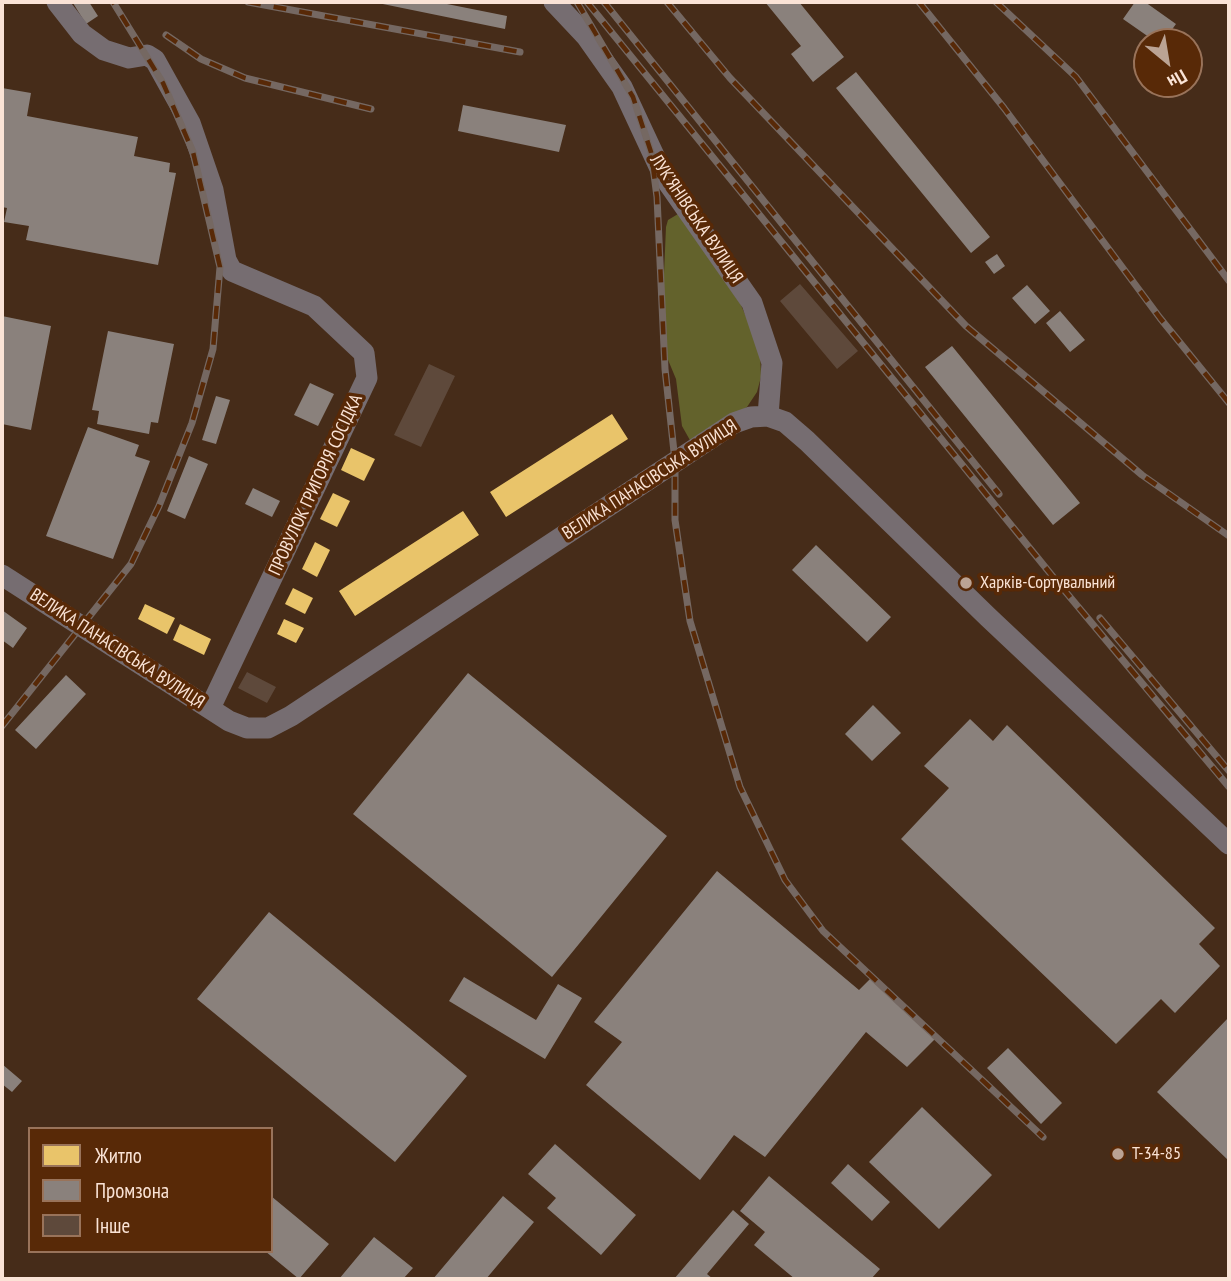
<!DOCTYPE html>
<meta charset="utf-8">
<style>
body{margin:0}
#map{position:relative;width:1231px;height:1281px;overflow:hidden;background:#462c19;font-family:"PT Sans Narrow",sans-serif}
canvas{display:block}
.frame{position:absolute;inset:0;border:4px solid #fae3d6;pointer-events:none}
.legend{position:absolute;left:28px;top:1127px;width:245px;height:126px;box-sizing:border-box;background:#582907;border:2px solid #99735a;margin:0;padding:9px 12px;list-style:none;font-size:21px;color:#fae3d6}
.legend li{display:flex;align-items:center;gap:14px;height:35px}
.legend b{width:35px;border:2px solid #99735a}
.north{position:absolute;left:1133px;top:28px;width:70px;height:70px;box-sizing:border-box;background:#582907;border:2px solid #99735a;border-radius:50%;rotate:150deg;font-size:19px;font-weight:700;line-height:28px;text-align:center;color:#fae3d6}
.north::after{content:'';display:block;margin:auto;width:24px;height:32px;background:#bba394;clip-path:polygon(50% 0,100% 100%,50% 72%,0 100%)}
</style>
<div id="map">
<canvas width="1231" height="1281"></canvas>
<div class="frame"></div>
<ul class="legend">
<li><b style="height:19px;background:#e9c46a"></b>Житло</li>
<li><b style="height:19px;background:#8a817c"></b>Промзона</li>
<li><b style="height:19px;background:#5e493b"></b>Інше</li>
</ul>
<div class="north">Пн</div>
</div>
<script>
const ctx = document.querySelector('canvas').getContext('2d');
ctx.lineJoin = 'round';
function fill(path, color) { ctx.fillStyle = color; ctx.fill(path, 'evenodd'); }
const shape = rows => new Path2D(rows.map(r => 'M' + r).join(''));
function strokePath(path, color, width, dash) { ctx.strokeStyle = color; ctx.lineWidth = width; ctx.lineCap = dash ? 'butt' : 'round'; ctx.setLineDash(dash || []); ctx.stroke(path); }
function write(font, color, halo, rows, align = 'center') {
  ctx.font = font + ' "PT Sans Narrow",sans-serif'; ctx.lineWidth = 7; ctx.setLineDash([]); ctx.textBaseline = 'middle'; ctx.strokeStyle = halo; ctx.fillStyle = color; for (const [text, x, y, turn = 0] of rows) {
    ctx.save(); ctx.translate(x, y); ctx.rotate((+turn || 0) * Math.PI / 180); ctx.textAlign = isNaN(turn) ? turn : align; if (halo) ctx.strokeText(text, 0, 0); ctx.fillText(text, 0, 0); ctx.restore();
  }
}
const forest = shape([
 [678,214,740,303,760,348,761,377,757,392,747,407,691,442,682,426,676,379,666,355,663,297,666,227,668,220]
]);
const homes = shape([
 [612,414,628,439,506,517,490,492],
 [351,448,375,459,364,481,341,470],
 [333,493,350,501,337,527,320,519],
 [463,511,479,535,355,616,339,591],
 [315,542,330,550,317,577,302,569],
 [293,588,313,598,305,614,285,604],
 [145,604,175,618,167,634,138,619],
 [284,619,304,628,296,643,277,634],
 [180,624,211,639,204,655,173,640]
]);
const industry = shape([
 [65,2,89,2,98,16,86,24,73,3,68,6],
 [373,2,437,2,507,16,505,29],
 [765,2,799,2,844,57,813,82,791,54,801,46],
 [1135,2,1145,2,1176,24,1163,42,1156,42,1123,19],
 [856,72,990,237,971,253,836,88],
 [2,88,31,93,27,116,138,137,134,156,170,163,169,172,176,173,158,265,26,240,29,226,4,222,7,208,2,207],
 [463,105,566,125,559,152,458,131],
 [997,254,1005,266,994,274,985,262],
 [1027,285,1050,311,1035,324,1012,298],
 [1060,311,1085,340,1070,352,1046,323],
 [2,316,51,326,31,430,2,424],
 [108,331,174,344,158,423,151,422,149,434,97,424,99,411,92,410],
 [952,346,1080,503,1053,525,925,367],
 [310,383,334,394,318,426,294,415],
 [216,396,230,400,216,444,202,440],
 [88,427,139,445,135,456,150,461,113,559,46,536],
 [189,456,208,464,185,519,167,511],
 [253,488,280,501,272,517,245,504],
 [816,545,891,617,867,642,792,570],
 [2,610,27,628,13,648,2,640],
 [468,673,667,836,552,977,353,814],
 [66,675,86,694,36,749,15,730],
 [873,705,901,733,872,761,845,734],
 [970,719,993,741,1007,725,1215,928,1199,944,1220,966,1175,1013,1161,999,1116,1044,901,839,949,788,924,766],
 [717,871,859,990,871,978,936,1038,907,1067,866,1032,765,1157,734,1135,700,1180,586,1085,622,1042,594,1022],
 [269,912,467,1076,395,1162,197,999],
 [464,977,536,1020,558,984,582,998,545,1059,449,1001],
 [1229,1017,1229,1161,1157,1092],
 [1008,1048,1062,1103,1041,1124,987,1068],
 [2,1064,22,1081,12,1092,2,1084],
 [922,1107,992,1175,939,1229,869,1162],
 [555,1144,636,1215,601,1255,547,1208,556,1198,528,1174],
 [848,1164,890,1202,872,1221,831,1183],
 [769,1176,880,1269,871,1279,795,1279,754,1245,765,1232,740,1211],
 [271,1196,329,1244,299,1279,265,1251,271,1251],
 [503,1196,534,1222,486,1279,433,1279],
 [733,1210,749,1224,707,1274,713,1279,674,1279],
 [374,1237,413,1268,403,1279,339,1279]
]);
const building = shape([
 [800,284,858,351,837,369,780,301],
 [429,364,455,376,421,447,394,435],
 [247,672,276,687,267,703,238,688]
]);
const minor = shape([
 [57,2,82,34,104,50,129,58,147,55,155,60,190,123,213,190,226,260,232,271,314,306,364,353,367,378,210,708],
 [554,2,586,36,622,87,664,177,752,303,772,363,768,416],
 [2,575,229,721,247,728,268,728,291,716,734,423,751,417,768,416,785,422,807,441,988,617,1229,844]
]);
const rail = shape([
 [248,2,520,52],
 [577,2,633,97,651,152,657,197,665,369,675,461,675,520,690,621,740,787,785,880,823,931,1043,1137],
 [587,2,1054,578,1229,787],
 [604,2,999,494],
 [667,2,730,78,966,326,1142,475,1229,536],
 [919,2,1004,108,1160,318,1229,403],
 [996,2,1076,77,1229,281],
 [166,35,201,59,245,78,371,109],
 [1100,618,1229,771],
 [2,726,131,564,159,506,192,423,213,349,220,267,193,152,163,83,113,2]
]);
const markers = [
 [966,583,7,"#bba394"],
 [1118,1154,7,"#bba394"]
];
const streetNames = [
 ["ЛУК’ЯНІВСЬКА ВУЛИЦЯ",696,219,56],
 ["ВЕЛИКА ПАНАСІВСЬКА ВУЛИЦЯ",650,480,-33],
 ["ПРОВУЛОК ГРИГОРІЯ СОСІДКА",316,485,-65],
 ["ВЕЛИКА ПАНАСІВСЬКА ВУЛИЦЯ",117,649,33]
];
const poiNames = [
 ["Харків-Сортувальний",980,583],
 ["Т-34-85",1132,1154]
];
fill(forest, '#63622c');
fill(homes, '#e9c46a');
fill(industry, '#8a817c');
fill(building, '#5e493b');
strokePath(minor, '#766d71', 21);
strokePath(rail, '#756862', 7);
strokePath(rail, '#582907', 4.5, [13]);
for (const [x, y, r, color] of markers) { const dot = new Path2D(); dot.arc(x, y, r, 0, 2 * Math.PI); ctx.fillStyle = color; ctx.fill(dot); strokePath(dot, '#582907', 2.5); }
write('18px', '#fae3d6', '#582907', streetNames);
write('18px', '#fae3d6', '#582907', poiNames, 'left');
</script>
